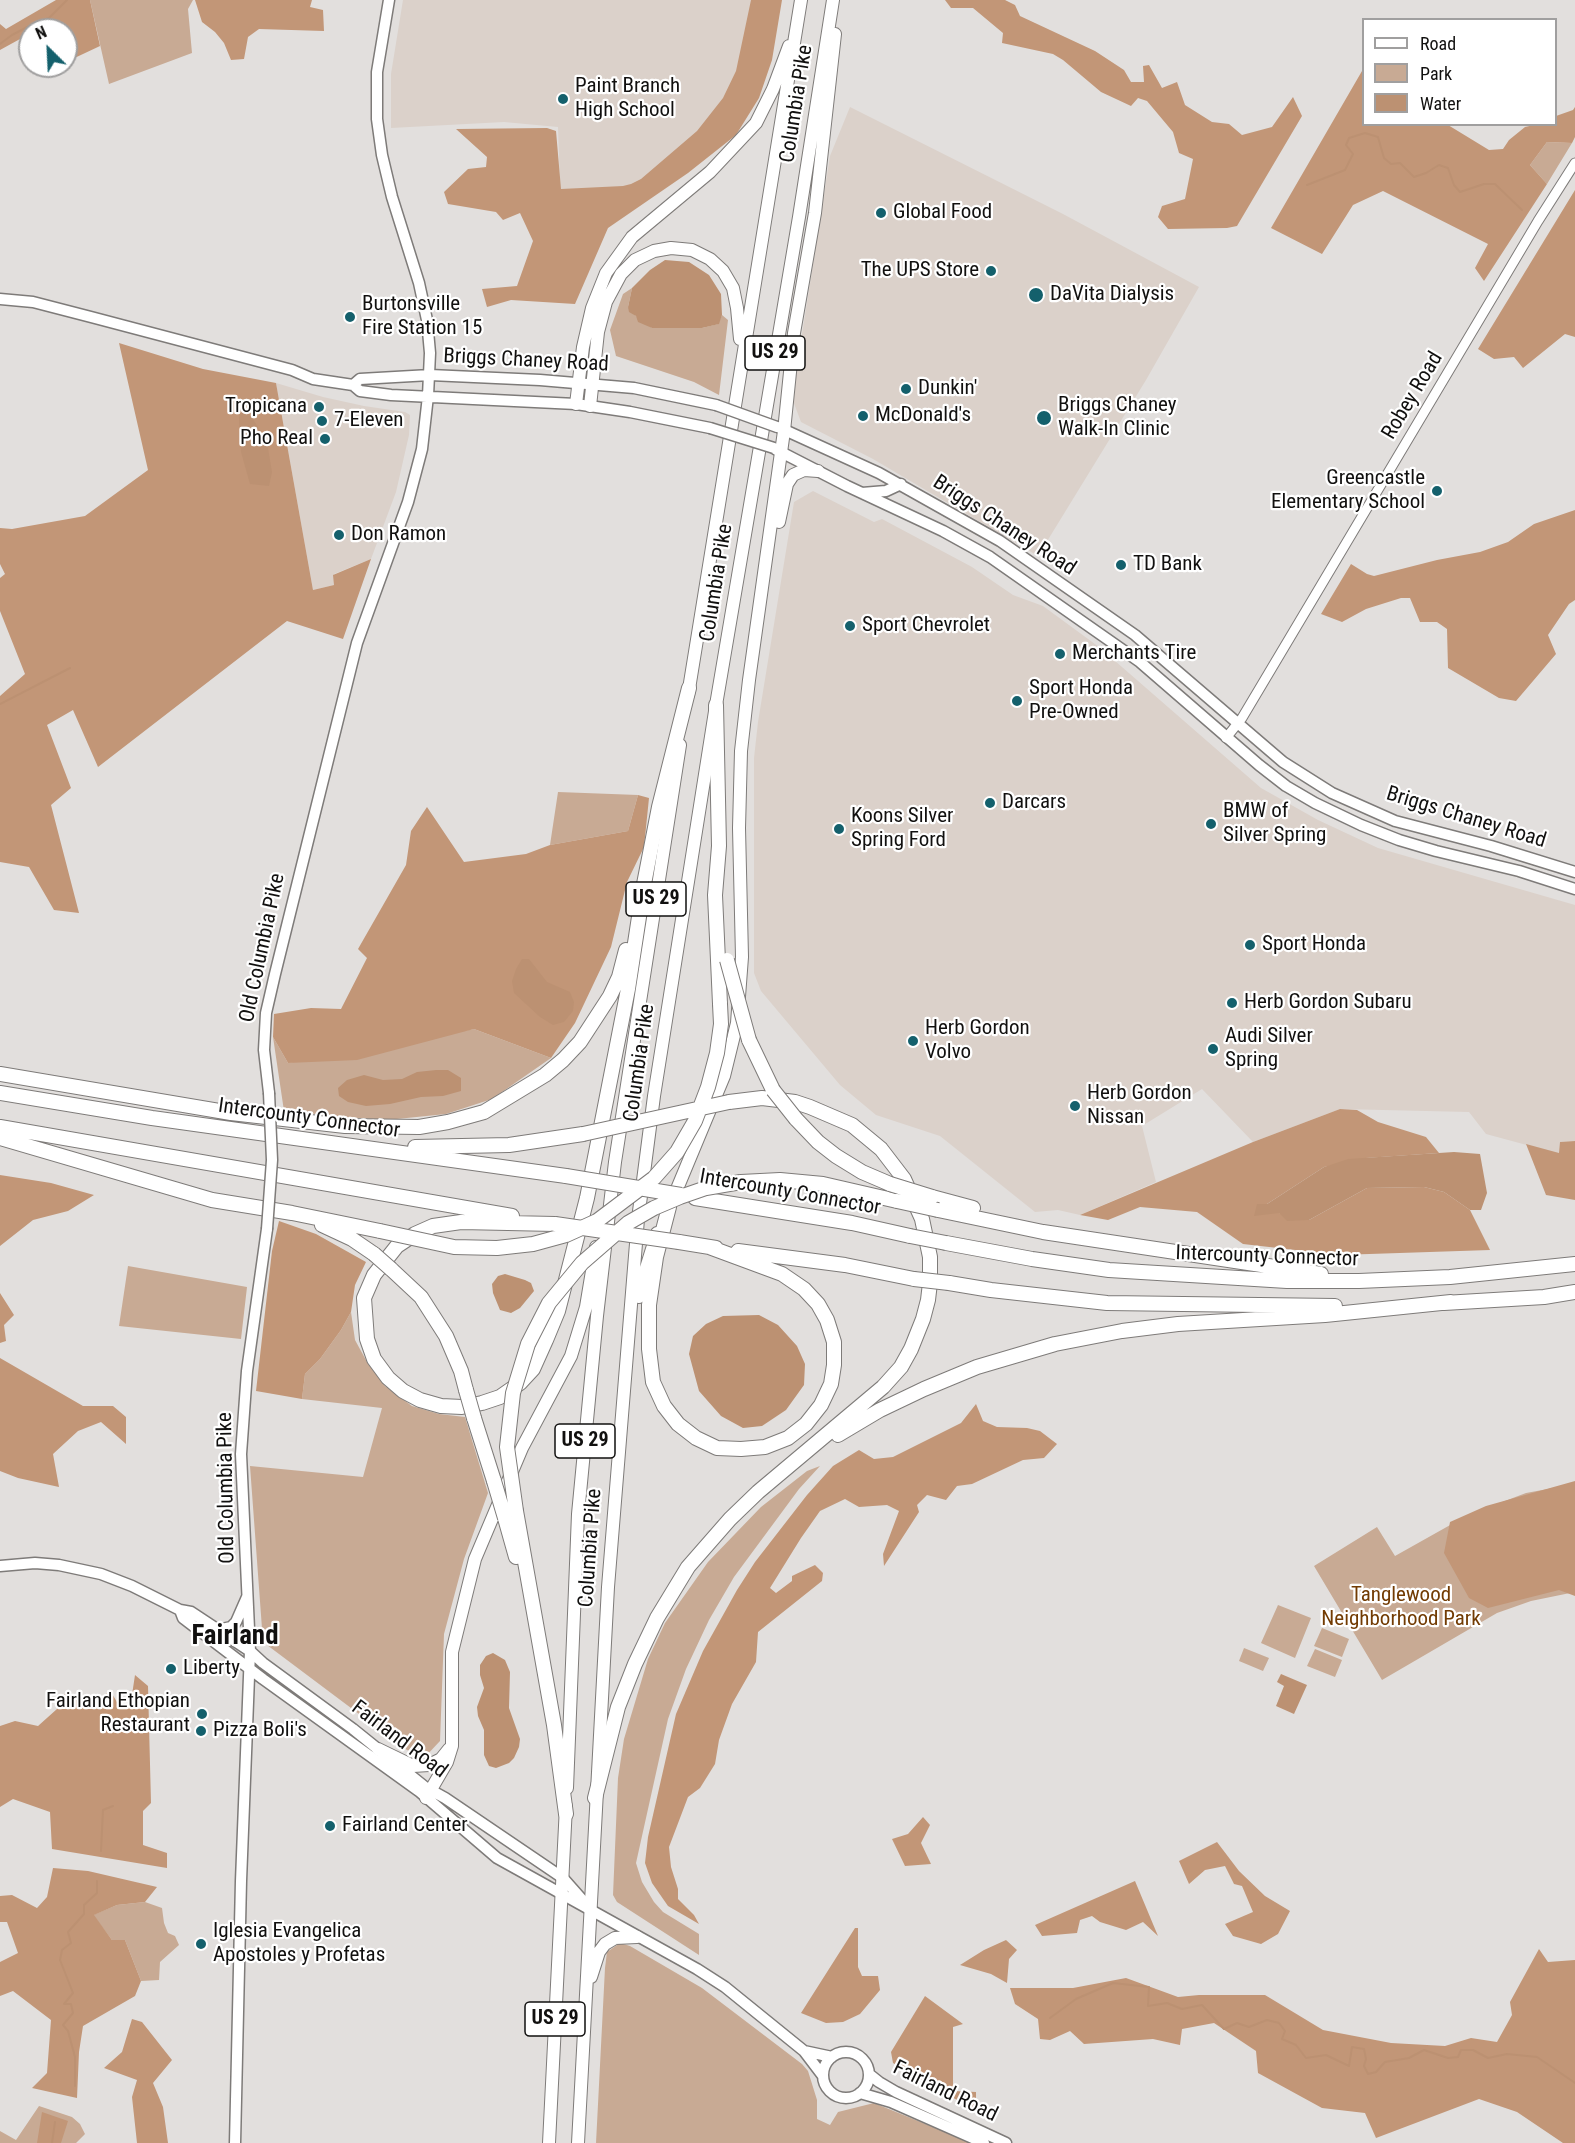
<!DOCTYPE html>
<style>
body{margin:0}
#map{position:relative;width:1575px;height:2143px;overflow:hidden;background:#e2dfdd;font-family:"Roboto Condensed",sans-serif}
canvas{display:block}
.legend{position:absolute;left:1362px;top:18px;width:195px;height:108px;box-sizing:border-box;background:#fff;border:2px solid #a09f9f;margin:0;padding:8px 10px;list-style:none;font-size:18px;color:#11100f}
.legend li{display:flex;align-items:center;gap:12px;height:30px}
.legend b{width:30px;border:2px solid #a09f9f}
.north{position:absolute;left:18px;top:18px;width:60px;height:60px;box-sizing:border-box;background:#fff;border:2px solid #a09f9f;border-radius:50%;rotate:336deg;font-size:16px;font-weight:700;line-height:24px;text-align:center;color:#11100f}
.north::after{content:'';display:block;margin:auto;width:21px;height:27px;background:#14606c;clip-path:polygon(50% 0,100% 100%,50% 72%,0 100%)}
</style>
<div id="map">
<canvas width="1575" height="2143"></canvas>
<ul class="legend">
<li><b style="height:8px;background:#fff"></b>Road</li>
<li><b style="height:16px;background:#c8aa94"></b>Park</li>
<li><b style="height:16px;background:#bc9172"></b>Water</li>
</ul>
<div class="north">N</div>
</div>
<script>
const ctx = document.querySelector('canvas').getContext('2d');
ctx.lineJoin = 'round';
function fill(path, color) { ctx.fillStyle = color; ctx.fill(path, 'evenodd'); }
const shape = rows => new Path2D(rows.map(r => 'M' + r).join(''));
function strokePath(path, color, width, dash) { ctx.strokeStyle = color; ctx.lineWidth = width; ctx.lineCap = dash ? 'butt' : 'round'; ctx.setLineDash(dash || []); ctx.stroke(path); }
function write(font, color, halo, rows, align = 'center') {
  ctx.font = font + ' "Roboto Condensed",sans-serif'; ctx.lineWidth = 4.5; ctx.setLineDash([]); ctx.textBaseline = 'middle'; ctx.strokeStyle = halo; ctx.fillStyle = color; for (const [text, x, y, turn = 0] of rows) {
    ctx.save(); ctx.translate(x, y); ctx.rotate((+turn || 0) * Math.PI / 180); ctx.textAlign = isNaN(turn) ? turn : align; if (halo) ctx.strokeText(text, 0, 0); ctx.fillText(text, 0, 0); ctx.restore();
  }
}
const built = shape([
 [403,0,769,0,754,75,643,189,560,189,558,127,504,122,391,128,391,74],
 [850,107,1063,214,1199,287,1146,380,1038,556,873,459,801,422,792,398,830,156],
 [276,383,323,397,364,406,405,412,410,415,409,435,396,492,371,559,334,574,334,585,313,590],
 [813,491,874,522,882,519,972,567,1013,595,1043,606,1099,647,1261,788,1318,820,1378,848,1575,905,1575,1141,1560,1142,1560,1154,1486,1134,1469,1112,1340,1109,1253,1142,1202,1089,1142,1126,1156,1182,1080,1215,1058,1210,1035,1212,940,1136,876,1115,840,1085,761,991,754,973,754,758,758,722,794,502]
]);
const green = shape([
 [90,0,193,0,188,9,192,53,109,84],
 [1547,142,1572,143,1547,184,1530,165],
 [632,288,628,307,636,316,652,328,702,328,718,324,722,315,728,320,719,395,694,382,616,356,610,330,623,294],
 [558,792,638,795,628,831,550,845],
 [474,1029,551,1058,492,1099,446,1114,387,1120,343,1117,284,1111,273,1037,288,1063],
 [128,1266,247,1287,241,1339,119,1326],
 [351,1312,355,1340,367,1362,385,1386,412,1406,439,1414,465,1417,488,1493,464,1559,444,1634,440,1741,425,1757,407,1750,263,1642,250,1466,363,1477,382,1408,302,1399,305,1374,320,1359,341,1330],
 [820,1466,799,1489,734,1577,709,1620,686,1669,668,1719,636,1863,642,1882,654,1902,663,1912,699,1934,699,1955,617,1902,613,1895,618,1778,624,1739,648,1659,665,1623,708,1562,761,1507,807,1471],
 [1575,1484,1575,1592,1531,1601,1497,1613,1382,1680,1314,1566,1377,1527,1395,1556,1468,1515,1526,1493],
 [1278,1605,1311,1618,1295,1658,1261,1643],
 [1322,1628,1349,1639,1342,1657,1314,1646],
 [1244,1648,1269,1658,1263,1671,1239,1661],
 [1315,1649,1342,1660,1335,1677,1307,1666],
 [145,1902,162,1908,164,1923,168,1933,175,1936,179,1945,160,1962,159,1980,141,1981,125,1940,112,1940,93,1915,117,1905],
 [620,1943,630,1946,702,1988,802,2064,808,2071,817,2100,817,2119,830,2125,838,2112,874,2103,972,2143,596,2143,605,1968,607,1952],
 [39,2106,72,2117,80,2124,85,2134,76,2143,0,2143,0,2131,16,2140]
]);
const forest = shape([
 [56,0,90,0,100,46,66,62,66,30,30,30,30,65,28,66,20,39,0,50,0,24,6,29],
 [195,0,312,0,310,7,323,10,324,31,259,29,248,37,244,59,231,60,224,43,215,32,202,22],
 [751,0,782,0,772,60,759,98,736,135,688,173,608,228,575,304,511,300,487,307,482,289,517,286,533,241,520,213,503,220,496,212,448,204,444,192,468,169,486,167,487,157,456,129,547,128,556,131,561,189,623,186,631,184,641,179,697,131,723,98,736,71],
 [945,0,1005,0,1015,5,1020,16,1095,51,1124,70,1131,82,1144,82,1143,66,1149,65,1162,88,1177,82,1185,105,1212,122,1229,124,1242,135,1272,127,1293,97,1302,116,1237,226,1227,228,1168,229,1158,217,1162,206,1185,199,1193,159,1179,153,1173,132,1147,101,1138,98,1131,106,1101,92,1063,60,1053,54,1002,43,1003,33,973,8,951,8],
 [1362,71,1364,72,1364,124,1448,125,1489,150,1503,149,1509,140,1525,127,1534,125,1556,124,1556,116,1573,110,1575,107,1575,137,1572,143,1547,142,1530,165,1547,184,1484,281,1475,268,1488,244,1383,191,1353,205,1322,254,1271,228],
 [1575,190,1575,337,1565,334,1523,368,1514,357,1494,359,1478,349],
 [119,343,203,369,276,383,313,590,334,585,333,575,371,559,343,639,287,621,98,767,73,710,47,725,71,788,51,805,79,913,54,910,29,867,0,862,0,696,25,674,0,611,0,578,5,574,0,564,0,528,12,529,85,516,148,470],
 [1575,510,1575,600,1569,604,1548,635,1556,654,1516,701,1499,698,1448,668,1447,629,1437,622,1420,622,1410,598,1401,598,1366,609,1342,622,1321,614,1351,564,1367,574,1374,576,1437,560,1480,552,1508,542,1534,524],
 [638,795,649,798,644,847,627,882,611,947,575,1023,551,1058,474,1029,357,1060,288,1063,273,1037,274,1014,311,1008,341,1009,367,958,358,949,406,865,411,831,427,807,464,862,526,854,550,845,628,831],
 [1340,1109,1357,1110,1378,1122,1426,1137,1439,1153,1366,1158,1324,1167,1267,1204,1279,1213,1309,1220,1367,1188,1424,1187,1444,1192,1470,1210,1490,1250,1339,1255,1243,1244,1197,1212,1140,1207,1108,1220,1080,1215,1253,1142],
 [1575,1141,1575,1200,1546,1195,1526,1144,1559,1153,1560,1142],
 [0,1175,51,1183,94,1195,68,1211,33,1220,0,1246],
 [279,1221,316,1234,366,1262,355,1285,351,1312,341,1330,320,1359,305,1374,302,1399,256,1391,272,1251],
 [0,1293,14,1315,4,1325,6,1341,0,1343],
 [0,1358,83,1406,113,1406,126,1417,126,1444,101,1422,78,1431,53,1454,59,1487,18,1478,0,1471],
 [976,1404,983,1421,997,1427,1027,1428,1040,1431,1057,1444,1044,1458,1023,1460,972,1484,957,1486,946,1500,927,1495,917,1505,919,1512,884,1566,883,1554,899,1511,887,1505,859,1507,845,1499,820,1511,801,1538,770,1588,776,1593,792,1581,792,1576,815,1565,823,1573,822,1581,758,1632,756,1662,732,1704,719,1740,715,1764,700,1788,688,1797,669,1847,671,1867,678,1889,678,1899,694,1915,699,1924,668,1906,652,1883,645,1863,648,1837,676,1714,703,1651,737,1590,755,1562,807,1495,833,1466,859,1450,874,1459,893,1457,961,1423],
 [1575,1481,1575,1596,1559,1590,1488,1608,1469,1598,1444,1553,1450,1522,1486,1506],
 [135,1675,148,1686,151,1803,143,1811,143,1845,167,1853,167,1868,52,1849,50,1812,13,1799,0,1807,0,1726,15,1721,38,1726,57,1709,66,1692,85,1706,103,1697,110,1690,118,1704,130,1708],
 [923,1817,930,1825,921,1843,931,1864,905,1866,892,1839,908,1834],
 [1217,1842,1239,1871,1265,1896,1290,1911,1278,1934,1261,1944,1233,1936,1225,1924,1253,1912,1242,1886,1234,1884,1225,1866,1205,1870,1189,1884,1179,1861],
 [53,1868,88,1871,157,1887,145,1902,117,1905,94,1915,112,1940,125,1940,141,1981,135,1996,83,2026,79,2052,77,2098,32,2088,47,2073,51,2020,13,1991,0,1996,0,1962,18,1953,7,1922,0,1922,0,1896,12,1895,37,1908,47,1897],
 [1135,1881,1158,1936,1143,1922,1126,1930,1100,1922,1092,1916,1080,1920,1077,1933,1042,1936,1035,1925],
 [855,1928,858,1928,858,1967,862,1976,878,1976,880,1990,860,2014,843,2022,826,2023,801,2013],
 [1006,1940,1017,1950,1009,1959,1007,1983,991,1974,960,1965,984,1950],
 [1539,1949,1548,1962,1575,1960,1575,2143,1563,2143,1517,2112,1479,2099,1376,2138,1365,2113,1322,2108,1258,2073,1256,2051,1214,2023,1182,2029,1180,2045,1153,2039,1084,2044,1070,2031,1050,2040,1040,2039,1038,2019,1015,2004,1010,1988,1073,1988,1126,1978,1178,1997,1199,1995,1265,1995,1323,2030,1391,2043,1445,2046,1471,2038,1497,2042,1512,2015,1510,2002],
 [925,1996,963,2024,953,2027,953,2091,976,2092,976,2111,893,2063,891,2052],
 [132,2019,142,2022,172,2060,153,2083,163,2107,168,2143,137,2143,132,2097,137,2080,104,2068,122,2052],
 [42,2112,68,2121,61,2143,37,2143]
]);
const water = shape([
 [665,260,689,262,709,275,721,294,722,315,719,324,702,328,652,328,638,322,636,316,629,312,628,307,632,288,650,270],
 [240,398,267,442,272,472,269,486,250,484,241,452,239,420],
 [522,959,529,959,547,982,570,992,574,1002,573,1011,564,1022,553,1025,540,1017,514,993,512,981,516,969],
 [436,1070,448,1070,461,1078,461,1091,443,1096,421,1097,390,1104,366,1106,348,1102,339,1096,338,1088,347,1080,364,1075,383,1080,402,1079,417,1072],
 [1454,1152,1480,1154,1487,1193,1481,1210,1470,1210,1444,1192,1424,1187,1367,1188,1309,1220,1287,1221,1279,1213,1254,1216,1257,1204,1267,1204,1324,1167,1348,1159],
 [505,1274,525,1280,531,1283,534,1291,520,1308,511,1313,500,1310,493,1293,492,1284,498,1276],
 [759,1315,778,1325,797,1346,805,1364,804,1385,786,1410,762,1426,743,1428,721,1416,699,1391,689,1354,693,1336,706,1324,723,1316],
 [493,1653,505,1660,510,1672,509,1708,520,1739,519,1747,514,1758,509,1763,496,1768,489,1766,484,1755,484,1730,478,1716,477,1707,484,1688,480,1675,480,1665,486,1656],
 [1281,1674,1307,1685,1294,1714,1276,1706,1284,1686,1277,1682]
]);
const stream = shape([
 [0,44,12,35,37,22,49,18,67,0],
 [1307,185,1345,170,1353,154,1346,145,1349,138,1365,133,1378,137,1384,158,1391,164,1400,163,1414,177,1426,173,1439,165,1448,168,1454,185,1460,192,1484,184,1495,184,1522,210],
 [0,704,70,668],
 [101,1851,103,1810,113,1806],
 [1050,2018,1076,1999,1113,1983,1149,1987,1148,2006,1167,2003,1182,2009,1202,2005,1224,2029,1237,2023,1249,2027,1267,2020,1279,2023,1285,2031,1282,2039,1296,2045,1306,2058,1326,2055,1349,2066,1352,2047,1364,2049,1366,2059,1364,2066,1368,2074,1376,2072,1385,2062,1409,2058,1424,2050,1448,2058,1458,2057,1461,2050,1473,2050,1488,2058,1507,2054,1537,2057,1575,2083],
 [75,2086,75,2057,68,2031,63,2025,73,2013,71,2004,64,2004,73,1993,60,1960,62,1950,71,1943,68,1932,84,1914,84,1905,97,1893,97,1881],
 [52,2143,55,2122]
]);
const tertiary = shape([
 [1226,738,1242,718,1538,221,1575,163]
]);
const secondary = shape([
 [0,299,33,302,91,317,292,370,313,379,353,385,360,391,391,395,576,404,630,412,710,428],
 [353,385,360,379,430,375,540,380,634,388,716,405],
 [778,427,879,473,1000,541,1135,635,1283,762,1332,793,1395,821,1491,846,1575,872],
 [775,449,847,486,943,531,990,557,1140,662,1259,765,1286,786,1315,803,1361,825,1399,840,1436,851,1519,871,1575,889],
 [862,493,886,491,901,484],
 [269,1093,264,1050,266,1013,275,974,357,643,408,502,422,449,428,396,430,353,427,320,419,283,392,197,382,155,377,119,377,72,389,0],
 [0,1566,35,1563,59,1565,101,1574,132,1586,180,1610,191,1612,250,1651,263,1663,353,1729,425,1787,445,1798,563,1878,586,1904],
 [180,1610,183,1618,263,1679,420,1792,497,1858,697,1969,725,1987,804,2051,823,2076],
 [217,1630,231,1627,236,1622,247,1597],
 [804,2051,832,2057],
 '823 2075a23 23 0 1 1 46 0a23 23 0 1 1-46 0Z',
 [869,2074,879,2082,896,2092,1006,2143],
 [860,2093,891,2102,984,2143],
 [235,2143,241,1881,250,1651,241,1454,247,1371,267,1229]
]);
const trunk = shape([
 [576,404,583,347,592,308,606,273,632,237,710,172,756,123,773,89,789,46],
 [590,406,598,332,606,302,621,274,635,260,654,251,671,248,692,250,710,259,723,271,733,288,737,308,740,339],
 [779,522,787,484,793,475,804,470,818,471],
 [688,695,801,0],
 [672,1201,724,1076,737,1023,742,957,739,828,741,751,749,680,784,431,794,333,815,213,835,34],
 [639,1297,641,1284,657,1233],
 [378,1749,413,1766,429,1765,441,1759,449,1749],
 [567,1788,578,1514,597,1316,615,1162,680,745],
 [426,1798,447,1762,452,1746,452,1652,475,1559,522,1448,571,1356,586,1307,596,1247],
 [591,1977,599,1952,605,1944,615,1938,637,1937],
 [549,2143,566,1806],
 [578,2143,608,1587,638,1219,654,1096,716,705,799,217,833,0]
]);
const motorway = shape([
 [716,705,719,846,715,895,720,1004],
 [749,1040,773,1090],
 [0,1074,231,1113,345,1126,419,1127,448,1122,484,1112,545,1075,563,1060,580,1042,610,996,619,977,626,950],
 [0,1093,152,1118,566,1176],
 [796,1119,818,1142,836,1156,862,1172,890,1184],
 [0,1127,512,1216],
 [0,1138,212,1200,292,1213,380,1231],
 [415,1147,509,1145,583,1134],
 [741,1182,780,1180,823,1184,897,1201],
 [932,1197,973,1208],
 [695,1198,852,1223,910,1236],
 [669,1207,656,1257,649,1305,649,1349,653,1382,664,1406,678,1424,696,1438,717,1448,741,1449,765,1447,788,1438,806,1424,821,1405,831,1384,834,1365,834,1342,827,1320,818,1304,804,1289,782,1274,709,1247],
 [938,1210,1043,1232,1321,1274],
 [555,1224,461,1222,433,1226,415,1234,397,1246,374,1275,364,1298,367,1339,374,1359,388,1378,403,1391,420,1400,441,1406,462,1407,482,1403,500,1397,520,1383,533,1369,546,1340,558,1311,587,1198,628,989,644,884,659,807,689,688],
 [322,1225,352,1239,374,1254],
 [679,1242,716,1248],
 [946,1243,1032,1259,1109,1270,1287,1281,1359,1281,1450,1277,1575,1264],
 [738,1251,845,1265,914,1279],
 [391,1269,421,1297,446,1336,461,1371,466,1390],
 [949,1283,991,1290,1107,1303,1335,1306],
 [1444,1303,1544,1297,1575,1292],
 [474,1418,494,1481],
 [838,1435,880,1410,924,1389,977,1367,1055,1344,1122,1331,1178,1324,1325,1315,1451,1302],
 [516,1511,554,1725,566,1814],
 [505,1518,516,1557],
 [595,1798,618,1707,635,1664,657,1618,688,1567,730,1519,758,1492,883,1387,901,1367,911,1349,923,1319,928,1300,930,1283,930,1257,922,1219,904,1179,881,1149,852,1125,810,1107,795,1102,762,1098,729,1102]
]);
const secondaryBridge = shape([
 [716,405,777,427],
 [710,428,774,448],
 [267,1229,272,1160,269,1093]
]);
const motorwayBridge = shape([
 [727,960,749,1040],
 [773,1090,796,1119],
 [583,1134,729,1102],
 [566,1176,681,1195],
 [890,1184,932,1197],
 [897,1201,938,1210],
 [555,1224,679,1242],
 [380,1231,454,1247,497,1248,533,1244,566,1235,597,1221,654,1178,677,1152,695,1121,708,1087,717,1053,721,1024,720,1004],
 [910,1236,946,1243],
 [374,1254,391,1269],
 [914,1279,949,1283],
 [466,1390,474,1418],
 [494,1481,505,1518],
 [516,1511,507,1447,513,1393,528,1344,549,1303,582,1263,628,1223,654,1208,680,1197,706,1188,741,1182]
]);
const markers = [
 [563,99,6,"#14606c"],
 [881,213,6,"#14606c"],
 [991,271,6,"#14606c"],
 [1036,295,8,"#14606c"],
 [350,317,6,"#14606c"],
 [906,389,6,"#14606c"],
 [319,407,6,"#14606c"],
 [863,416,6,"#14606c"],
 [1044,418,8,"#14606c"],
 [322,421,6,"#14606c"],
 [325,439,6,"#14606c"],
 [1437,491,6,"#14606c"],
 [339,535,6,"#14606c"],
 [1121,565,6,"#14606c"],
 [850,626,6,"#14606c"],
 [1060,654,6,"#14606c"],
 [1017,701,6,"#14606c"],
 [990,803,6,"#14606c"],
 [1211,824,6,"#14606c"],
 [839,829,6,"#14606c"],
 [1250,945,6,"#14606c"],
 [1232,1003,6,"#14606c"],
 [913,1041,6,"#14606c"],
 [1213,1049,6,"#14606c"],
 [1075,1106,6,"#14606c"],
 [171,1669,6,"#14606c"],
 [202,1714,6,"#14606c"],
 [201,1731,6,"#14606c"],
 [330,1826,6,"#14606c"],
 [201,1944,6,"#14606c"]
];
const shields = [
 [775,353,60],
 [656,899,60],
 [585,1441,60],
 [555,2019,60]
];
const shieldNames = [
 ["US 29",775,353],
 ["US 29",656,899],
 ["US 29",585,1441],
 ["US 29",555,2019]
];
const poiNames = [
 ["Paint Branch",575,87],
 ["High School",575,111],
 ["Global Food",893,213],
 ["The UPS Store",979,271,"right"],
 ["DaVita Dialysis",1050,295],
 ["Burtonsville",362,305],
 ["Fire Station 15",362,329],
 ["Dunkin'",918,389],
 ["Briggs Chaney",1058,406],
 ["Walk-In Clinic",1058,430],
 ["Tropicana",307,407,"right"],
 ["McDonald's",875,416],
 ["7-Eleven",334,421],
 ["Pho Real",313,439,"right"],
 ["Greencastle",1425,479,"right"],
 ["Elementary School",1425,503,"right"],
 ["Don Ramon",351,535],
 ["TD Bank",1133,565],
 ["Sport Chevrolet",862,626],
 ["Merchants Tire",1072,654],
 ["Sport Honda",1029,689],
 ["Pre-Owned",1029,713],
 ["Darcars",1002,803],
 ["BMW of",1223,812],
 ["Silver Spring",1223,836],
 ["Koons Silver",851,817],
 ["Spring Ford",851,841],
 ["Sport Honda",1262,945],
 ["Herb Gordon Subaru",1244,1003],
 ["Herb Gordon",925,1029],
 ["Volvo",925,1053],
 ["Audi Silver",1225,1037],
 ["Spring",1225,1061],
 ["Herb Gordon",1087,1094],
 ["Nissan",1087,1118],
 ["Liberty",183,1669],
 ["Fairland Ethopian",190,1702,"right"],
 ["Restaurant",190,1726,"right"],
 ["Pizza Boli's",213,1731],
 ["Fairland Center",342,1826],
 ["Iglesia Evangelica",213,1932],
 ["Apostoles y Profetas",213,1956]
];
const streetNames = [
 ["Columbia Pike",797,104,-81],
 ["Briggs Chaney Road",526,361,3],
 ["Robey Road",1413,396,-59],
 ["Briggs Chaney Road",1004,526,33],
 ["Columbia Pike",717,583,-81],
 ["Briggs Chaney Road",1466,818,17],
 ["Old Columbia Pike",263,948,-78],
 ["Columbia Pike",640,1063,-82],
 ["Intercounty Connector",309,1119,8],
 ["Intercounty Connector",790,1193,10],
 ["Intercounty Connector",1267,1257,2],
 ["Old Columbia Pike",227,1488,-91],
 ["Columbia Pike",591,1548,-86],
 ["Fairland Road",399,1740,37],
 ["Fairland Road",945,2092,26]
];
const parkNames = [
 ["Tanglewood",1401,1596],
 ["Neighborhood Park",1401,1620]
];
const districtNames = [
 ["Fairland",235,1637]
];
fill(built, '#dbd1ca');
fill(green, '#c8aa94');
fill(forest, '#c29677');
fill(water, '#bc9172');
strokePath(stream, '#bc9172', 2);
strokePath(tertiary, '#7e7b79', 11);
strokePath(secondary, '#7e7b79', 13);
strokePath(trunk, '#7e7b79', 14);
strokePath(motorway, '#7e7b79', 16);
strokePath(tertiary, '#fff', 9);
strokePath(secondary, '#fff', 10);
strokePath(trunk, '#fff', 12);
strokePath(motorway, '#fff', 14);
strokePath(secondaryBridge, '#7e7b79', 13, []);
strokePath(motorwayBridge, '#7e7b79', 16, []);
strokePath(secondaryBridge, '#fff', 10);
strokePath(motorwayBridge, '#fff', 14);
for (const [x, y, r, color] of markers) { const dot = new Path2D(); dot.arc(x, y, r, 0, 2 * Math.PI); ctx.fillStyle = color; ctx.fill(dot); strokePath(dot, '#fff', 2); }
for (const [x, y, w] of shields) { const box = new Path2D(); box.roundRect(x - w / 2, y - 17, w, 34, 4.5); ctx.fillStyle = '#fff'; ctx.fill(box); strokePath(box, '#11100f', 1.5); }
write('bold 20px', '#11100f', null, shieldNames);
write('21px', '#11100f', '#fff', poiNames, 'left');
write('21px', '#11100f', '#fff', streetNames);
write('21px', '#723b03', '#fff', parkNames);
write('bold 27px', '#11100f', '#fff', districtNames);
</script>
